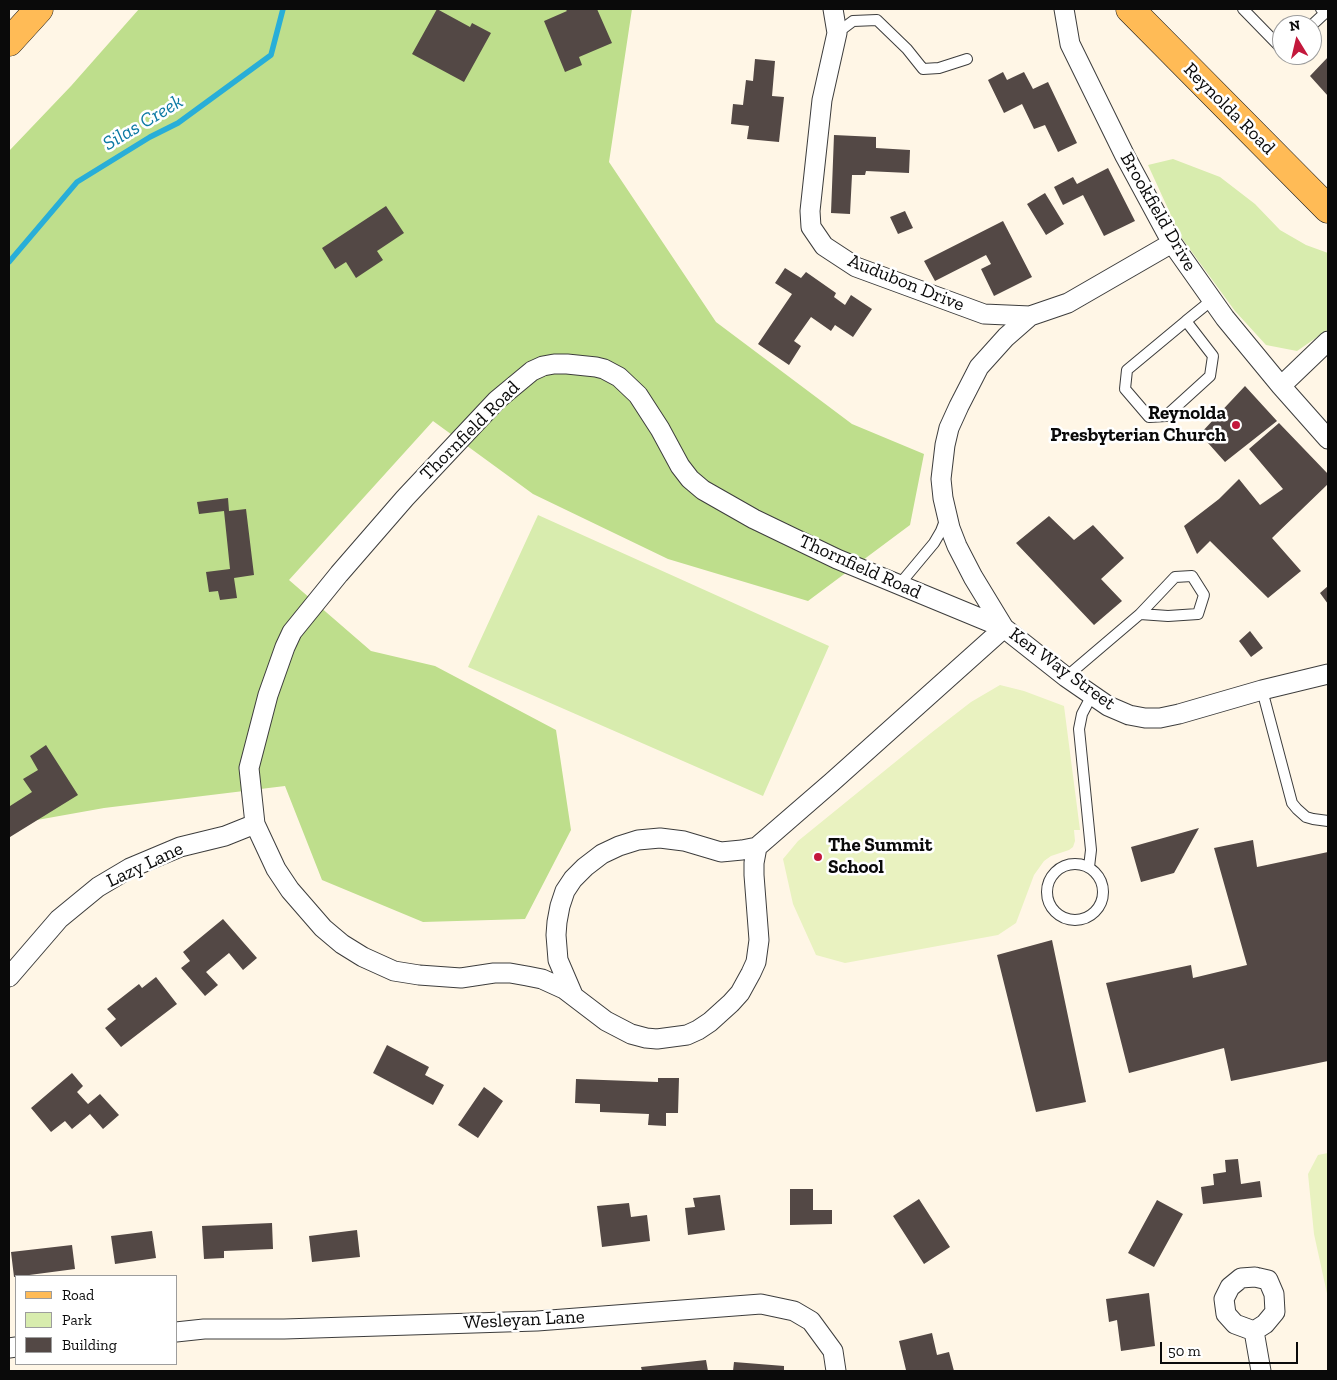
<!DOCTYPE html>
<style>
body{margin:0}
#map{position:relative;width:1337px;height:1380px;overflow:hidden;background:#fff6e6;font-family:"Zilla Slab",serif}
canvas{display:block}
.frame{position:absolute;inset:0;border:10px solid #0a0a0a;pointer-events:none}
.legend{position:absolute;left:15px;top:1275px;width:162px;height:90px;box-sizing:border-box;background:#fff;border:1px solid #9d9d9d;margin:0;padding:6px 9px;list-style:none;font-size:15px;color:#0a0a0a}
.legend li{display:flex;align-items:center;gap:10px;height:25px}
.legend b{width:25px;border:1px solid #9d9d9d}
.north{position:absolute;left:1272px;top:15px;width:50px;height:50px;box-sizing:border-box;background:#fff;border:1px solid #9d9d9d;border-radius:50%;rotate:351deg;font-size:14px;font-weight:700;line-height:20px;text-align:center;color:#0a0a0a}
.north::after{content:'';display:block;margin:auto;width:18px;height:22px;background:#c3183c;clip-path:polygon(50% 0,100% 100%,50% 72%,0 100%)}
.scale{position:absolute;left:1160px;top:1342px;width:138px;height:22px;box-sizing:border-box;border:2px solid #0a0a0a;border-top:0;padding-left:6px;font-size:15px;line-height:18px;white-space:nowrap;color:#0a0a0a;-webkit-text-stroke:4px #fff;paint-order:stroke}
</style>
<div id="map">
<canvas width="1337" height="1380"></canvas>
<div class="frame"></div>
<ul class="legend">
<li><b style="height:6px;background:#ffbb56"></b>Road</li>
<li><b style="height:14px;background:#d8ecae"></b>Park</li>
<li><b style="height:14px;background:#534845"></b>Building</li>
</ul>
<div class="north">N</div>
<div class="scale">50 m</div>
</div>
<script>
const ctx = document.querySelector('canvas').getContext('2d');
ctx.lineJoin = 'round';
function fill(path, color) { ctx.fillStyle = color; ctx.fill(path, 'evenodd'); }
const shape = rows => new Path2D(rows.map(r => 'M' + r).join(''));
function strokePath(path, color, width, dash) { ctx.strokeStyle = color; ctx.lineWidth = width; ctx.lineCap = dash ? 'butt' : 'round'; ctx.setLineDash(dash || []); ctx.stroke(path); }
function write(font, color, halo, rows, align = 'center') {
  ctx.font = font + ' "Zilla Slab",serif'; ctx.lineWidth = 5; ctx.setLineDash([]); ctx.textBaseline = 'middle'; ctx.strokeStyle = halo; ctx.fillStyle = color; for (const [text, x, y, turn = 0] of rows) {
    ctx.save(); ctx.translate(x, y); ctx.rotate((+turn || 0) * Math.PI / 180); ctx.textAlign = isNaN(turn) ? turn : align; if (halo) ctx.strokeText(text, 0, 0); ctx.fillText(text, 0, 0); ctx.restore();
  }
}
const green = shape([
 [1173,159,1220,177,1255,204,1280,230,1306,245,1328,253,1328,329,1326,331,1297,351,1266,345,1235,311,1181,237,1148,165],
 [538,515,829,646,763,796,468,667]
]);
const forest = shape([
 [139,9,632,9,609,162,716,322,852,424,924,454,910,525,808,601,668,559,533,494,433,421,289,580,371,651,435,666,556,730,571,830,525,919,423,922,322,880,285,786,104,808,9,825,9,151,71,86]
]);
const pitch = shape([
 [1000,685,1024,691,1064,706,1080,830,1074,830,1075,841,1073,847,1069,850,1051,856,1044,861,1034,875,1016,923,998,935,845,963,816,955,793,904,783,859,798,841,931,733,971,702],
 [1328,1153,1328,1298,1314,1234,1308,1174,1318,1155]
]);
const stream = shape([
 [9,262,77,182,150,137,178,123,271,55,283,9]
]);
const building = shape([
 [437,9,470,27,472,23,491,33,464,82,412,54],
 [565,9,593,9,593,10,597,9,612,43,579,57,582,65,565,72,544,21,567,11],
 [1328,57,1328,96,1310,76],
 [755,59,775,61,772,96,784,97,779,142,747,139,749,126,731,124,733,104,743,105,746,80,753,81],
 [1003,72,1007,80,1024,72,1033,89,1048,82,1077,143,1058,152,1045,125,1034,129,1022,104,1004,113,988,80],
 [834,135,876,137,876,148,910,150,909,173,866,171,865,175,852,175,850,214,831,213],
 [1108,168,1135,221,1104,236,1083,195,1063,205,1054,187,1073,177,1077,184],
 [1045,193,1064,224,1046,235,1027,204],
 [386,206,404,233,377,251,383,260,356,278,346,262,335,269,322,248],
 [905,211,913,228,898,234,890,217],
 [1003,221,1032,277,994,296,981,269,991,264,986,255,935,281,924,261],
 [785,268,801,278,806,272,836,293,834,297,845,305,851,295,872,309,853,337,835,325,831,331,811,317,794,341,801,346,789,365,758,344,792,294,775,283],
 [1245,386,1277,421,1225,462,1200,434],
 [1279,423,1328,474,1328,484,1272,538,1301,571,1268,598,1210,541,1197,554,1184,526,1219,499,1239,479,1260,505,1283,489,1249,449],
 [228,498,229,511,246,509,254,575,234,578,237,598,220,600,218,591,209,592,206,572,230,569,224,511,199,514,197,502],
 [1049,516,1074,540,1093,525,1124,558,1101,579,1122,601,1094,625,1016,543],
 [1328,586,1328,604,1320,593],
 [1250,631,1263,648,1251,657,1239,641],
 [46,745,78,795,10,837,9,835,9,803,10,806,32,792,23,779,38,770,30,756],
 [1199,828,1174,873,1141,882,1131,847],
 [1253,840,1257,867,1328,852,1328,1061,1231,1081,1224,1048,1129,1073,1106,983,1191,965,1193,978,1247,965,1214,848],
 [223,919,257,958,243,970,229,953,206,972,218,985,205,996,181,968,190,961,183,952],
 [1052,940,1086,1102,1036,1112,997,955],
 [156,977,177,1004,121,1047,105,1028,116,1019,107,1009,139,984,142,988],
 [387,1045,429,1067,425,1075,444,1085,433,1105,373,1073],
 [72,1073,83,1086,77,1092,88,1104,100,1094,119,1115,103,1129,90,1114,72,1129,65,1121,51,1132,31,1108],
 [658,1078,679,1078,678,1113,666,1113,666,1126,648,1125,649,1114,600,1112,600,1104,575,1103,576,1079,658,1082],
 [484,1087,503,1101,478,1138,458,1125],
 [1238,1159,1241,1184,1260,1181,1262,1197,1203,1204,1201,1187,1214,1185,1213,1174,1226,1172,1225,1160],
 [790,1189,813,1189,813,1210,832,1210,832,1224,790,1225],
 [720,1195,725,1230,688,1235,685,1208,695,1207,693,1198],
 [919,1199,950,1247,924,1264,893,1216],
 [1157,1200,1183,1214,1154,1267,1128,1253],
 [629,1203,631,1217,647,1215,650,1241,602,1247,597,1206],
 [272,1223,273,1249,224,1251,224,1258,204,1259,202,1226],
 [357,1230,360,1257,312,1262,309,1236],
 [152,1231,156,1258,115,1264,111,1236],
 [72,1245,75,1269,14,1277,11,1252],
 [1149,1293,1155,1346,1121,1351,1117,1320,1109,1322,1106,1299],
 [932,1333,937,1355,949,1352,954,1371,902,1371,906,1370,899,1341],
 [706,1360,708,1371,642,1371,641,1367],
 [734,1362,784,1366,784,1371,733,1371]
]);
const service = shape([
 [1243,9,1282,49],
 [1312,25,1325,13,1321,9],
 [837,33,853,21,877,20,907,49,923,69,939,68,967,59],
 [1186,321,1213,356,1210,376,1166,416,1149,417,1125,389,1127,370,1186,321],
 [1186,321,1212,300],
 [899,585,934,543,941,531,946,518],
 [1066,677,1140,614,1168,616,1198,614,1204,595,1192,576,1175,577,1140,614],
 [1262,690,1292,803,1297,809,1306,817,1313,819,1328,821],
 '1047 892a28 28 0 1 1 56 0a28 28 0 1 1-56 0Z',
 [1089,867,1091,850,1079,729,1082,714,1092,695]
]);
const minor = shape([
 [833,9,837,33,822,100,810,211,811,227,824,246,856,267,984,314,1030,316],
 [1064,9,1070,44,1125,156,1172,243,1225,318,1281,386,1328,439],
 [1172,243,1068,303,1030,316,1006,337,979,367,959,406,949,428,945,445,941,479,943,498,950,528,957,546,973,577,1004,628,1066,677,1108,706,1129,715,1145,718,1160,718,1179,714,1262,690,1328,674],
 [554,364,567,364,596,367,604,369,619,377,638,395,660,429,680,466,690,479,703,490,754,519,837,559,1004,628,832,782,757,847,754,863,754,875,759,940,756,962,751,973,740,993,731,1003,710,1022,698,1030,687,1035,657,1039,646,1038,631,1034,606,1021,564,989,542,979,527,976,510,973,494,973,461,978,419,975,394,971,363,957,342,944,323,928,290,890,276,869,255,824,249,768,268,695,285,647,292,632,339,574,405,498,497,400,532,371,543,366,554,364],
 [1281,386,1328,341],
 [9,977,59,919,98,887,130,868,180,847,225,836,255,824],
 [573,995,558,960,556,935,557,922,560,906,565,891,573,879,585,867,602,854,619,846,638,840,660,838,684,841,721,852,742,850,757,847],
 [1255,1277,1268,1280,1274,1294,1275,1312,1265,1324,1254,1331,1235,1324,1226,1314,1224,1299,1230,1287,1241,1278,1255,1277],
 [1254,1331,1261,1371],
 [176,1332,204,1329,284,1329,537,1321,761,1304,794,1311,811,1321,833,1351,836,1371],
 [9,1348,16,1347]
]);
const primary = shape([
 [1130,9,1328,209],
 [9,42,39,9]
]);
const markers = [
 [1236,425,5,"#c3183c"],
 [818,857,5,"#c3183c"]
];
const streetNames = [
 ["Reynolda Road",1229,109,45],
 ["Brookfield Drive",1158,212,60],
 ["Audubon Drive",906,283,22],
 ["Thornfield Road",470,431,-45],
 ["Thornfield Road",860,567,24],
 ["Ken Way Street",1062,669,36],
 ["Lazy Lane",145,865,-25],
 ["Wesleyan Lane",524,1320,-3]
];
const poiNames = [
 ["Reynolda",1226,414],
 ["Presbyterian Church",1226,436],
 ["The Summit",828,846,"left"],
 ["School",828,868,"left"]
];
const waterNames = [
 ["Silas Creek",143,123,-31]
];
fill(green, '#d8ecae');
fill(forest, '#bede8c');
fill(pitch, '#e9f2c0');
strokePath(stream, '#28aed8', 5.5);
fill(building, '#534845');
strokePath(service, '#3d3d3d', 12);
strokePath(minor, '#3d3d3d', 21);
strokePath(primary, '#1b1b1b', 29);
strokePath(service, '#fff', 10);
strokePath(minor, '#fff', 19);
strokePath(primary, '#ffbb56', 28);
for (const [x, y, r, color] of markers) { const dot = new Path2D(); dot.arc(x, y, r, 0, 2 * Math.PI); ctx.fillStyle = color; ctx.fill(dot); strokePath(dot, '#fff', 2); }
write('19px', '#0a0a0a', '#fff', streetNames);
write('bold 19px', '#0a0a0a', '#fff', poiNames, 'right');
write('italic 20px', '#0b79a3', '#fff', waterNames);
</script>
